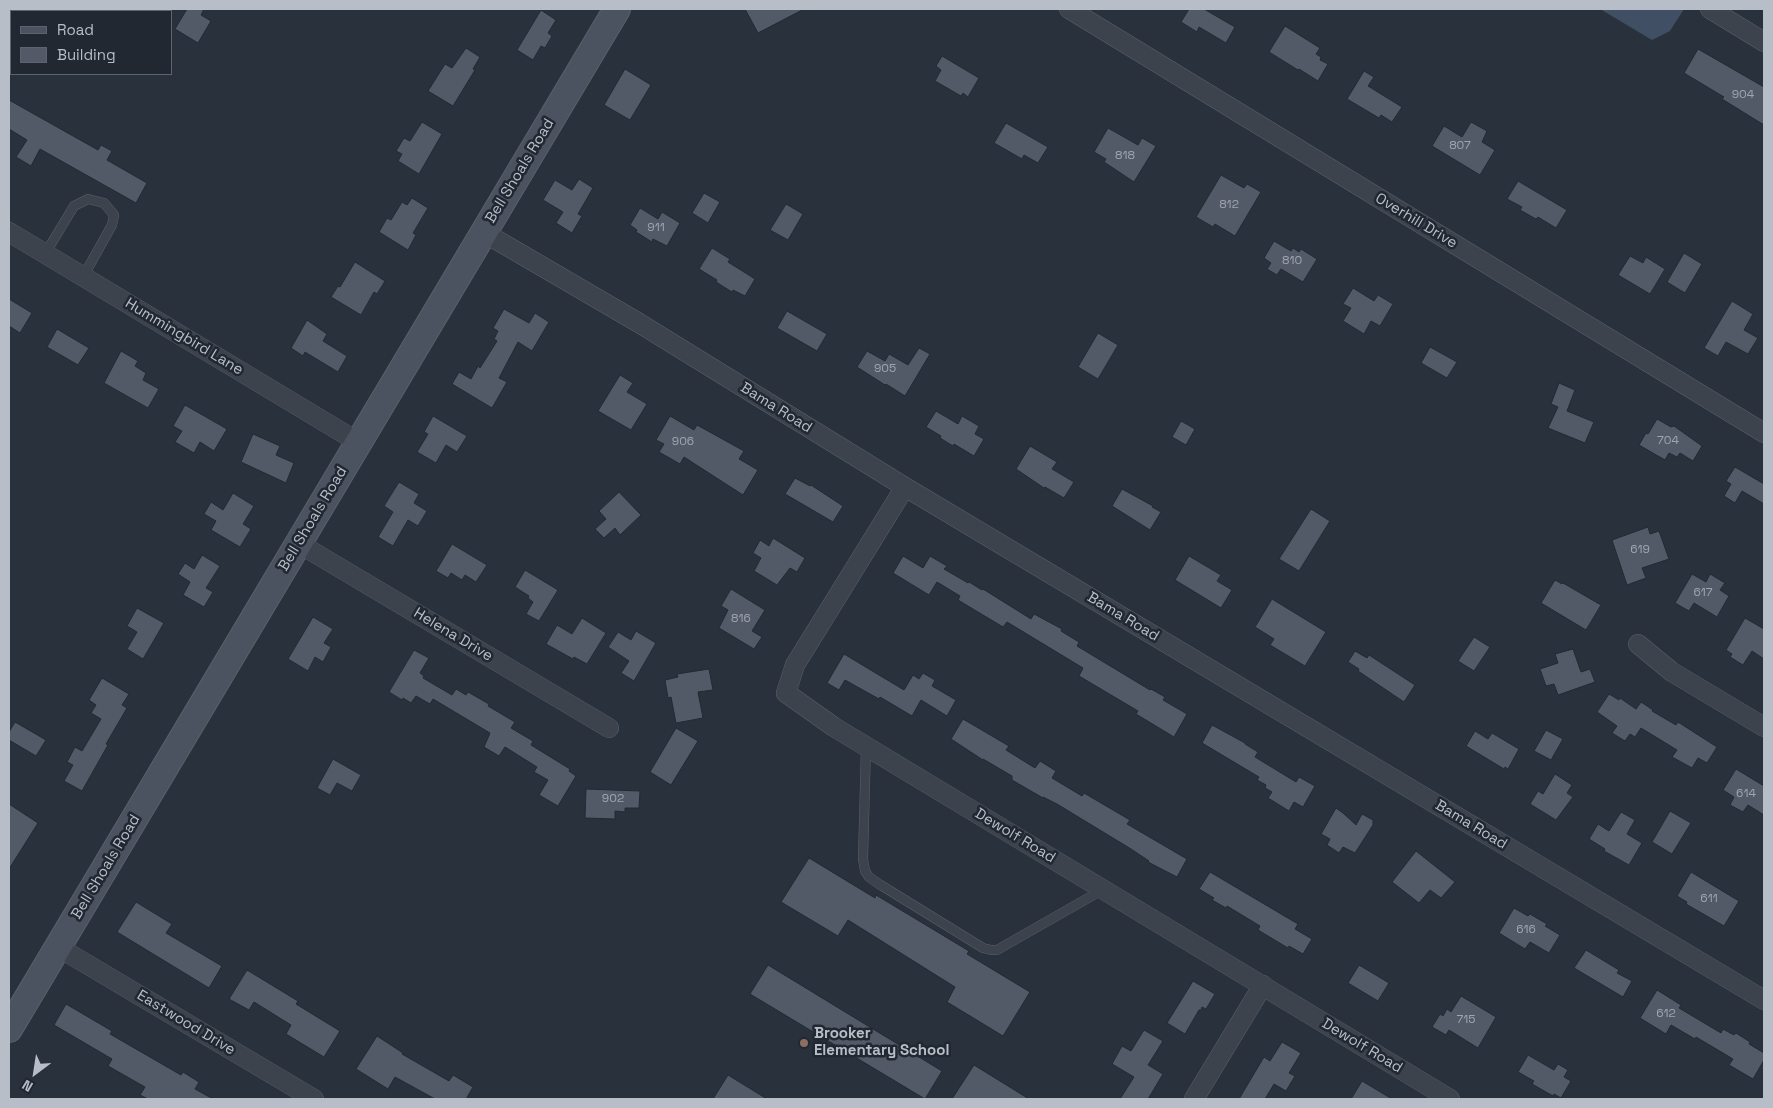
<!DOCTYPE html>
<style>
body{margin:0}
#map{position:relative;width:1773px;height:1108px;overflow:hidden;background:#28313c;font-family:"Space Grotesk",sans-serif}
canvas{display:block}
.frame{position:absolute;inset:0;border:10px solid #b8bec7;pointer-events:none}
.legend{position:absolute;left:10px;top:10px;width:162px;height:65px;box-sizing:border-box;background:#212832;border:1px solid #5d646e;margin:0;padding:6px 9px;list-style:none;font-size:15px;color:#b8bec7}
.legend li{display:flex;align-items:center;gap:10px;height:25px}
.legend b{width:25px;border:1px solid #5d646e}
.north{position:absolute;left:10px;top:1048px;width:50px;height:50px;-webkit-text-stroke:4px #212832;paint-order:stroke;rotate:211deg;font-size:14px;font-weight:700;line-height:20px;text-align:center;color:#b8bec7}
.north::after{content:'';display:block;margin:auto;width:18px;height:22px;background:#b8bec7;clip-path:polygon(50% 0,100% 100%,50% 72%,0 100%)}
</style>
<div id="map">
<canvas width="1773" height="1108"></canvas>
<div class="frame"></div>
<ul class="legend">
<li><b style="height:6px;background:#4a535f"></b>Road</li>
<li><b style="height:14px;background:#525a67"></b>Building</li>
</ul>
<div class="north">N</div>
</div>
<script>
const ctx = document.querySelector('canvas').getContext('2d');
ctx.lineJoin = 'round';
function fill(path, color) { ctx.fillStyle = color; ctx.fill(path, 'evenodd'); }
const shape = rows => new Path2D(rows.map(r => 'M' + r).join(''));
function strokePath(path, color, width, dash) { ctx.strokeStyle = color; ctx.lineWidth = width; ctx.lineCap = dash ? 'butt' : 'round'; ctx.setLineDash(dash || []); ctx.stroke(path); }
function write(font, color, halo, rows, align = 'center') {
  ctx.font = font + ' "Space Grotesk",sans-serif'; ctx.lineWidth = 5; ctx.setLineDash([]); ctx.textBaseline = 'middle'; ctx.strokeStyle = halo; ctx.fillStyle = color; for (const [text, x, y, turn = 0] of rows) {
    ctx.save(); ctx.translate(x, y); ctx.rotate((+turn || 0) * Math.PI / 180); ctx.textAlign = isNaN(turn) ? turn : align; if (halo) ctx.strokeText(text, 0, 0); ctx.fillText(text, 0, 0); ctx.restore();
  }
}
const water = shape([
 [1600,9,1684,9,1670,31,1652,40]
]);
const building = shape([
 [187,9,204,9,201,15,211,21,198,43,175,29,187,9],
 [745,9,804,9,758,33,745,9],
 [1189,9,1204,9,1235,27,1226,43,1199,27,1197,32,1181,22,1189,9],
 [541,10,556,20,548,33,552,36,545,48,541,46,533,60,517,50,541,10],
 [1285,26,1320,48,1316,54,1321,57,1320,60,1328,64,1318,81,1299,69,1298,70,1269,52,1285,26],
 [466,48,480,57,473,69,475,70,453,106,428,91,445,64,452,68,466,48],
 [1698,49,1764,87,1764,125,1722,99,1724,97,1684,73,1698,49],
 [942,56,979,78,968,97,963,93,961,96,935,81,941,70,936,66,942,56],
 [625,69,651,85,630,120,604,105,625,69],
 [1364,71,1374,77,1368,86,1402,107,1392,122,1381,115,1379,118,1347,99,1364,71],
 [9,100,98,150,101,145,112,151,107,160,147,183,136,203,40,149,31,166,16,157,27,140,9,129,9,100],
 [422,122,442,134,419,174,398,161,402,154,396,151,404,138,410,141,422,122],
 [1471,122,1487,131,1482,142,1495,150,1480,175,1432,146,1444,126,1462,137,1471,122],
 [1006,123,1048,147,1038,163,1024,155,1022,159,994,143,1006,123],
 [1108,128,1138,145,1142,138,1156,146,1134,182,1104,162,1106,159,1094,152,1108,128],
 [1221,175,1244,188,1247,184,1261,192,1235,236,1215,224,1213,227,1196,217,1221,175],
 [579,179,593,188,578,214,582,216,572,233,556,223,563,212,543,200,555,180,572,190,579,179],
 [1518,181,1567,210,1556,228,1538,217,1536,219,1520,210,1522,207,1507,199,1518,181],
 [704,193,720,202,708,223,692,213,704,193],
 [412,198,428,208,413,233,416,235,408,250,379,232,387,218,391,220,402,202,407,205,412,198],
 [786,204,803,214,788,240,770,230,786,204],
 [640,208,658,219,662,212,680,223,667,246,653,239,652,242,636,232,637,230,630,225,640,208],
 [1274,241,1291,251,1293,248,1299,252,1301,249,1317,259,1303,282,1281,269,1277,275,1267,269,1271,263,1264,258,1274,241],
 [712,248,730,259,728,262,755,279,745,296,733,290,732,292,716,282,717,280,699,269,712,248],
 [1684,253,1702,264,1685,293,1667,282,1684,253],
 [1630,256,1643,263,1646,257,1665,269,1650,294,1618,275,1630,256],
 [355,262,385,281,377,294,374,292,361,315,331,297,338,286,340,287,355,262],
 [1353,288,1374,301,1378,295,1393,304,1380,326,1371,321,1364,334,1343,321,1351,308,1343,304,1353,288],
 [9,299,32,313,20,333,9,326,9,299],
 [1732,301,1753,314,1744,330,1758,338,1748,354,1726,342,1718,356,1704,348,1732,301],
 [504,309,529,323,535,313,549,322,532,351,518,342,499,378,507,382,492,408,452,384,459,372,471,379,478,366,480,368,497,341,494,339,498,331,493,328,504,309],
 [787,311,827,334,817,351,777,328,787,311],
 [307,320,327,334,323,341,347,356,338,372,305,352,303,356,291,348,307,320],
 [57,329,89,348,78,365,47,347,57,329],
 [1098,333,1118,345,1098,379,1078,367,1098,333],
 [1430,347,1457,362,1447,378,1421,363,1430,347],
 [919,348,930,354,905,396,886,384,885,385,857,367,867,351,885,361,889,354,908,365,919,348],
 [121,351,138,361,135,366,146,373,143,380,159,389,148,408,104,383,121,351],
 [620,375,633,383,627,392,647,404,631,430,598,411,620,375],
 [1559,383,1575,390,1567,411,1594,422,1585,443,1548,428,1558,407,1551,404,1559,383],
 [185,405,227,429,214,451,200,442,194,453,175,442,182,431,173,426,185,405],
 [936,411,958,424,962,416,979,426,975,434,984,439,974,456,954,444,953,446,940,438,941,436,926,427,936,411],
 [433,416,467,436,457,452,446,445,436,463,417,452,428,434,424,432,433,416],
 [670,416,694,430,697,425,744,451,739,459,758,470,743,495,684,457,680,464,659,452,664,444,656,440,670,416],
 [1657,419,1671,427,1674,426,1702,446,1693,461,1680,453,1677,457,1669,453,1665,460,1639,445,1646,433,1648,434,1657,419],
 [1181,421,1195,429,1186,445,1172,437,1181,421],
 [253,434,280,446,276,455,294,463,286,483,241,462,253,434],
 [1030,446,1057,462,1052,469,1074,482,1064,498,1045,487,1044,488,1016,469,1030,446],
 [1735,467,1764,484,1764,504,1742,491,1735,503,1724,496,1731,484,1726,481,1735,467],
 [795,478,810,486,811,485,843,506,833,522,785,494,795,478],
 [399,482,419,494,414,503,427,511,418,526,408,520,393,546,378,537,393,512,384,506,399,482],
 [1122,489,1153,506,1152,507,1161,512,1150,530,1112,506,1122,489],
 [619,492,641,515,620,535,615,528,604,538,595,529,606,519,599,511,619,492],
 [233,493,254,506,243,524,251,529,240,547,211,530,216,521,204,514,211,502,223,510,233,493],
 [1311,509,1330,521,1299,571,1279,559,1311,509],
 [1648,527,1650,534,1659,531,1669,559,1642,568,1646,578,1627,585,1612,540,1648,527],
 [773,538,805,558,797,572,790,568,777,585,754,571,761,558,753,553,760,540,769,546,773,538],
 [452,544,487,565,476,582,465,575,462,580,451,573,448,578,436,571,452,544],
 [202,555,220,566,206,588,213,592,204,607,183,595,190,582,178,574,185,563,194,569,202,555],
 [903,556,923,568,930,556,947,566,944,569,968,583,969,582,982,590,983,589,1031,619,1034,614,1062,629,1061,631,1079,642,1077,646,1150,690,1151,689,1165,697,1163,700,1187,714,1174,737,1136,714,1138,711,1079,676,1083,668,1007,622,1003,627,958,600,960,596,937,582,929,595,893,573,903,556],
 [1189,556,1221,575,1217,581,1232,590,1221,608,1175,580,1189,556],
 [525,570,558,590,539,621,526,614,533,602,528,598,529,596,515,587,525,570],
 [1692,574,1706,582,1710,574,1725,583,1720,590,1729,596,1717,617,1694,603,1689,611,1675,603,1692,574],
 [1555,580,1562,584,1563,583,1601,605,1586,630,1541,603,1555,580],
 [731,589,765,610,752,631,762,637,754,649,719,628,728,610,721,606,731,589],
 [1272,599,1326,632,1305,666,1270,645,1274,639,1255,627,1272,599],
 [137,608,164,623,143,659,127,649,137,632,127,626,137,608],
 [313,617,333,629,324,643,331,647,323,662,315,657,308,671,288,659,313,617],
 [582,618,606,633,587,664,574,657,573,659,546,644,557,625,572,634,582,618],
 [1745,618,1764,629,1764,659,1752,651,1743,665,1730,657,1732,654,1726,650,1745,618],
 [636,631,656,643,634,681,621,673,629,661,608,647,618,632,631,640,636,631],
 [1474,637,1490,647,1474,671,1458,661,1474,637],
 [1573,649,1581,672,1590,669,1595,682,1558,695,1554,684,1546,686,1540,669,1558,663,1555,654,1573,649],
 [414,650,429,658,420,673,424,676,423,678,452,695,456,689,466,695,468,692,489,704,488,706,515,722,511,728,533,741,531,745,570,769,569,771,576,776,558,806,539,795,548,780,534,772,537,767,505,747,499,756,484,747,490,733,433,699,430,704,416,696,411,703,403,698,402,700,389,692,414,650],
 [1355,651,1367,658,1369,655,1415,685,1404,702,1358,671,1359,669,1348,662,1355,651],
 [844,654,904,690,913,675,919,679,923,673,935,680,932,686,956,700,947,716,921,700,912,716,880,697,879,699,845,680,839,690,827,683,844,654],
 [709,669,713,690,698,692,703,718,676,723,671,697,668,698,665,680,678,677,677,674,709,669],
 [102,678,129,694,122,705,127,708,106,744,108,745,82,791,64,781,73,765,67,762,75,747,82,751,101,719,91,713,96,705,89,700,102,678],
 [1609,694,1619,700,1620,698,1636,709,1641,702,1653,710,1652,711,1676,725,1678,722,1717,747,1707,763,1698,758,1692,768,1672,757,1677,750,1641,728,1635,737,1630,734,1625,741,1612,733,1617,726,1597,712,1609,694],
 [963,719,1009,746,1006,750,1035,768,1040,761,1056,771,1052,778,1082,796,1084,793,1130,820,1127,824,1187,859,1177,877,1148,862,1149,861,1131,849,1057,804,1043,797,1043,798,1012,780,1012,776,983,759,983,760,951,739,963,719],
 [15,722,46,740,36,756,9,740,9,732,15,722],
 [1212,725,1245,743,1245,744,1258,752,1255,757,1296,782,1299,777,1315,786,1303,807,1294,802,1289,811,1268,798,1272,792,1265,788,1266,785,1257,780,1259,777,1202,743,1212,725],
 [676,728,698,741,671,785,650,772,676,728],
 [1546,730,1563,739,1551,760,1534,751,1546,730],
 [1475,731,1488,739,1492,733,1519,749,1508,769,1505,767,1504,769,1466,746,1475,731],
 [333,759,361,775,352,791,337,783,330,795,317,788,333,759],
 [1736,769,1764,786,1764,815,1748,805,1743,812,1730,805,1734,797,1723,790,1736,769],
 [1555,774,1572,785,1567,793,1573,797,1556,820,1530,804,1538,791,1543,794,1555,774],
 [586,789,640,791,639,808,625,808,625,812,615,811,615,819,585,818,586,789],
 [9,804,38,823,9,869,9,804],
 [1336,808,1343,813,1356,825,1362,814,1373,820,1373,825,1355,853,1343,847,1339,853,1327,845,1330,839,1321,834,1336,808],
 [1670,811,1691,823,1672,854,1652,842,1670,811],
 [1621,812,1635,820,1627,834,1642,843,1629,865,1604,851,1605,849,1589,839,1598,824,1609,831,1621,812],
 [1416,851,1455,882,1441,898,1430,890,1419,903,1392,882,1416,851],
 [809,858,875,898,876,895,969,951,967,954,1030,992,1003,1036,947,1002,955,987,848,920,838,936,781,902,809,858],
 [1210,872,1298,924,1295,929,1312,939,1303,954,1289,946,1288,948,1258,930,1260,926,1227,906,1226,908,1212,900,1214,898,1199,889,1210,872],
 [1691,872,1739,901,1724,926,1686,904,1687,902,1677,896,1691,872],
 [136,902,172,924,166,933,222,966,209,988,117,932,136,902],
 [1514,908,1528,916,1530,914,1547,924,1545,926,1560,935,1549,953,1530,942,1525,949,1499,933,1514,908],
 [1586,950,1619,970,1617,973,1632,981,1623,997,1574,968,1586,950],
 [768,965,942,1071,925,1099,750,994,768,965],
 [1359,965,1389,983,1378,1001,1348,983,1359,965],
 [247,970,298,1001,296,1004,340,1031,324,1057,286,1034,291,1025,254,1002,249,1010,229,999,247,970],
 [1193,981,1215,994,1206,1009,1202,1007,1201,1010,1199,1010,1185,1034,1167,1023,1193,981],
 [1657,990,1681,1005,1679,1008,1721,1033,1723,1029,1734,1035,1736,1033,1750,1042,1749,1044,1764,1053,1764,1060,1753,1079,1729,1065,1733,1059,1696,1037,1695,1039,1671,1025,1666,1034,1640,1018,1657,990],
 [1461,996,1496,1017,1478,1048,1449,1030,1446,1035,1432,1027,1440,1014,1443,1016,1447,1009,1451,1012,1461,996],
 [66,1004,112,1031,110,1034,181,1075,183,1072,199,1082,195,1089,213,1099,148,1099,140,1095,145,1087,108,1066,112,1059,54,1025,66,1004],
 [1144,1030,1163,1041,1148,1065,1163,1074,1148,1099,1120,1099,1134,1077,1112,1064,1122,1046,1131,1051,1144,1030],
 [377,1036,403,1053,402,1054,449,1081,453,1075,473,1087,466,1099,435,1099,395,1077,388,1089,356,1069,377,1036],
 [1282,1042,1301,1053,1289,1073,1295,1076,1286,1091,1274,1084,1265,1099,1239,1099,1264,1057,1270,1061,1282,1042],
 [1528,1055,1554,1070,1558,1064,1568,1070,1564,1077,1571,1081,1561,1098,1554,1094,1553,1096,1532,1084,1534,1081,1518,1072,1528,1055],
 [974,1065,1029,1099,952,1099,974,1065],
 [728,1075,767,1099,713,1099,728,1075],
 [1362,1081,1392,1099,1351,1099,1362,1081]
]);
const service = shape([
 [45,254,74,206,88,199,104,203,114,215,112,225,83,277],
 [866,746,863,859,865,871,869,877,879,884,983,948,991,950,997,950,1104,889]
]);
const minor = shape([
 [1069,9,1764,433],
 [1710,9,1764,42],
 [9,232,358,442],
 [483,232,639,323,905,487,1764,1000],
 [905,487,795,665,786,693,834,727,1450,1099],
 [298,543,609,728],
 [1638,644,1672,672,1764,727],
 [58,947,314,1099],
 [1194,1099,1263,985]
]);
const secondary = shape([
 [9,1029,617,9]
]);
const markers = [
 [804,1043,5,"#8d6e63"]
];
const numberNames = [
 ["904",1743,95],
 ["807",1460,146],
 ["818",1125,156],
 ["812",1229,205],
 ["911",656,228],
 ["810",1292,261],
 ["905",885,369],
 ["704",1668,441],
 ["906",683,442],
 ["619",1640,550],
 ["617",1703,593],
 ["816",741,619],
 ["614",1746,794],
 ["902",613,799],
 ["611",1709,899],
 ["616",1526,930],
 ["612",1666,1014],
 ["715",1466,1020]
];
const streetNames = [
 ["Bell Shoals Road",520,171,-59],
 ["Overhill Drive",1416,221,31],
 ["Hummingbird Lane",184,337,31],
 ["Bama Road",776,408,32],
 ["Bell Shoals Road",313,519,-59],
 ["Bama Road",1123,617,31],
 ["Helena Drive",453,635,31],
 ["Bama Road",1471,825,31],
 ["Dewolf Road",1015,836,31],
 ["Bell Shoals Road",106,867,-59],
 ["Eastwood Drive",186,1023,31],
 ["Dewolf Road",1362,1046,31]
];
const poiNames = [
 ["Brooker",814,1034],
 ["Elementary School",814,1051]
];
fill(water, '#404f63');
fill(building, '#525a67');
strokePath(building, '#232a34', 1);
strokePath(service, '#5a616a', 10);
strokePath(minor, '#5a616a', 20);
strokePath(secondary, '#5a616a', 28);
strokePath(service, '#3c434d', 9);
strokePath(minor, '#3c434d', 19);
strokePath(secondary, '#4a535f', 26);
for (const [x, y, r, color] of markers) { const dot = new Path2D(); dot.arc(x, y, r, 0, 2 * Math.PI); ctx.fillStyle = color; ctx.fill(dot); strokePath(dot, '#212832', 2); }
write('12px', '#9ea5af', null, numberNames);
write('15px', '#b8bec7', '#212832', streetNames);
write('bold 15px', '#b8bec7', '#212832', poiNames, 'left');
</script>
